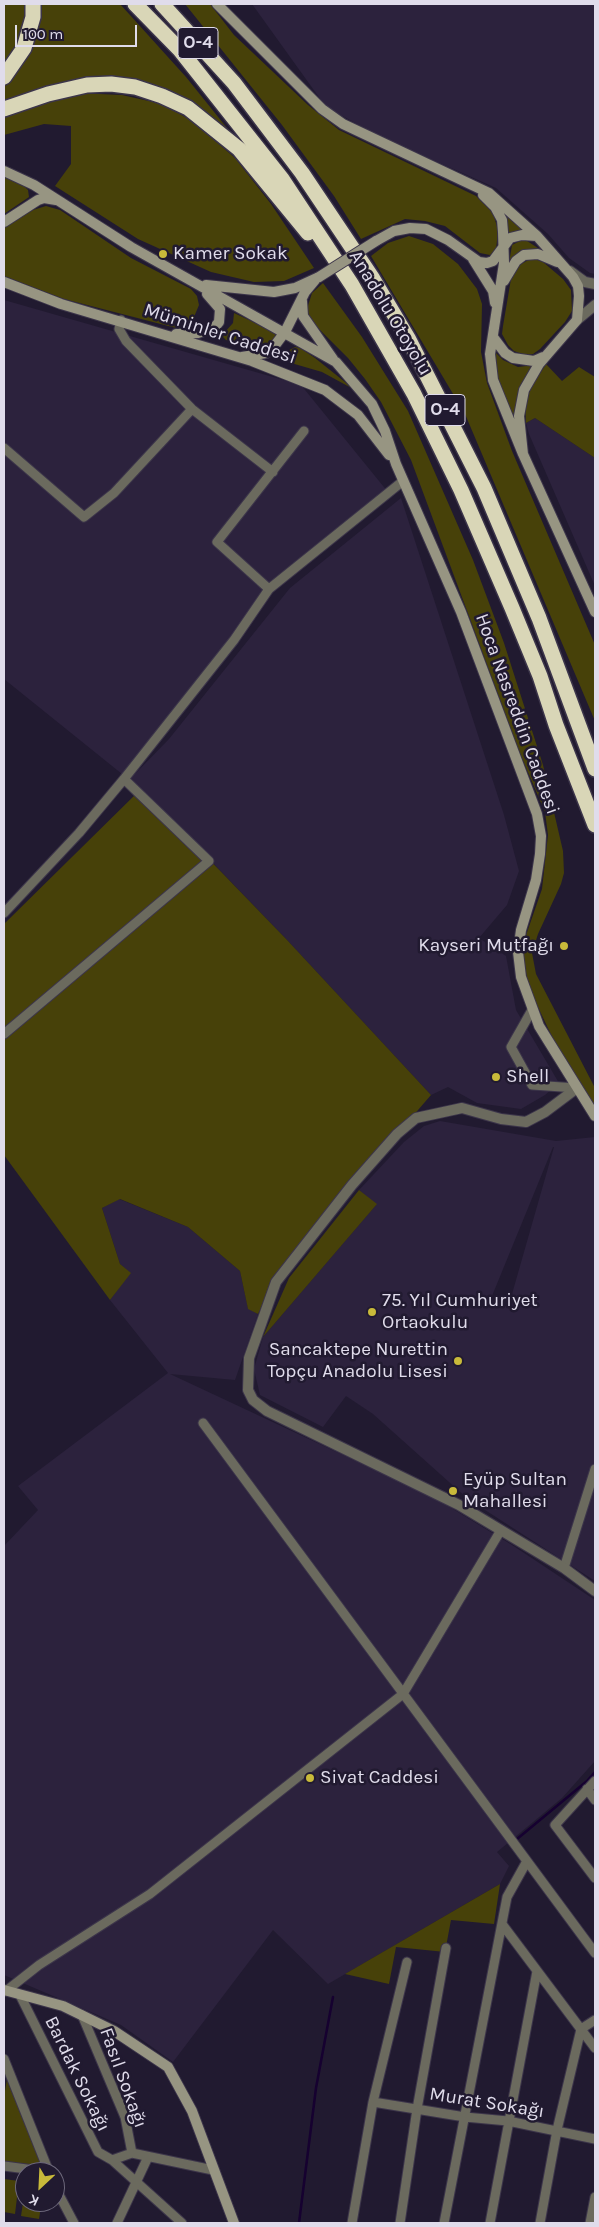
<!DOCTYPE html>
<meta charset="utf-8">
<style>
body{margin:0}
#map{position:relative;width:599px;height:2227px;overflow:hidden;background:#211a30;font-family:Karla,sans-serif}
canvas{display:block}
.frame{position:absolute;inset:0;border:5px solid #e0dceb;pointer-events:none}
.north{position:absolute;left:15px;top:2162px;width:50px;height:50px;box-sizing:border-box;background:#211a30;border:1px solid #6d687b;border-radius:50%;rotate:205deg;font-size:14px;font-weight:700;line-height:20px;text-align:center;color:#e0dceb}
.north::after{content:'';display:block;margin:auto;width:18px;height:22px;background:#c9ba3a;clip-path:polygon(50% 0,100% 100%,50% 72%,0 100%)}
.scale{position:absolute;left:15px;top:25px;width:122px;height:22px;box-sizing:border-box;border:2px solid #e0dceb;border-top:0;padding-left:6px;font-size:15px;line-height:18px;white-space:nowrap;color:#e0dceb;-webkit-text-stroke:4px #211a30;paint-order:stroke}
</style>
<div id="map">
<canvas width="599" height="2227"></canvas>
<div class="frame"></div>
<div class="north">K</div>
<div class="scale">100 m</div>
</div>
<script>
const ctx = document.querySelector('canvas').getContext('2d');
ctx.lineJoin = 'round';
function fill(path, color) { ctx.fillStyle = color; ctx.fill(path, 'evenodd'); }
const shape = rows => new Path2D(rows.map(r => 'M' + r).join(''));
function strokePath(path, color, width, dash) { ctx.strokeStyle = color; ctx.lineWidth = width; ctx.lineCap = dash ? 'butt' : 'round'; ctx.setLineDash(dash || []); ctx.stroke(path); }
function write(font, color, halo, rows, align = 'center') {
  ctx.font = font + ' Karla,sans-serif'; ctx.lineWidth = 5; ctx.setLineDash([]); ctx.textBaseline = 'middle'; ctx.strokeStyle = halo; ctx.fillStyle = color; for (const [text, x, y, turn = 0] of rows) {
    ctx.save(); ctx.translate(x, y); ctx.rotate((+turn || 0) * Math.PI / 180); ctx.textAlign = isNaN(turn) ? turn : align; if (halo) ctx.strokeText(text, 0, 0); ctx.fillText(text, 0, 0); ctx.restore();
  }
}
const built = shape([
 [252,4,595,4,595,274,590,273,569,258,548,234,496,188,379,136,326,107],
 [4,300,301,385,392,497,280,579,122,774,4,679],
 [535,418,595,458,595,586,529,434,526,423],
 [401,498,504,815,519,871,507,905,479,938,506,956,516,1010,559,1083,545,1095,521,1109,477,1103,448,1087,431,1095,288,941,131,778,169,739,290,588],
 [440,1121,556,1141,595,1137,595,1581,468,1499,373,1414,346,1396,323,1427,260,1395,254,1369,263,1337,376,1205,359,1190,404,1142,424,1126],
 [553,1147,554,1147,508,1308,492,1296],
 [119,1199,188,1227,240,1271,248,1308,258,1314,235,1380,170,1374,435,1498,512,1545,595,1600,595,1761,562,1798,497,1852,509,1866,500,1884,328,1984,273,1930,173,2062,121,2025,4,1975,4,1546,38,1510,18,1486,168,1373,110,1300,130,1273,120,1264,102,1208]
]);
const green = shape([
 [4,4,28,4,26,23,20,43,4,69],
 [39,4,120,4,186,77,235,138,135,81,4,103,4,85,7,82],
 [185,4,210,4,234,35,308,105,339,130,476,196,493,213,498,230,496,250,490,255,480,253,445,226,425,221,405,219,361,239,334,196,282,125],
 [77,93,122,95,162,104,192,121,235,158,271,204,314,268,284,281,254,282,211,272,138,239,55,186,71,164,71,126,44,124,4,135,4,116],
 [4,177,21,183,28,190,29,197,4,214],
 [46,206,60,210,131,258,191,289,197,296,199,305,194,317,187,325,176,328,64,299,4,276,4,227,33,210],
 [499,206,522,230,508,235],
 [409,236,433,244,458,264,477,289,482,304,481,352,487,383,512,451,595,645,595,721,465,414,371,256,388,243],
 [524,239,541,250,509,263,512,245],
 [532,258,543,262,563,279,571,290,572,311,565,322,540,349,533,354,525,355,514,351,508,345,502,334,503,326,512,273,516,267],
 [323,283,362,337,408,411,473,560,504,643,543,765,563,851,564,873,561,884,538,934,532,953,536,974,595,1088,595,1108,556,1045,528,986,524,958,524,941,542,889,548,835,545,812,521,756,411,460,381,402,365,379,348,358,311,321,306,312,312,293],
 [234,313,279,334,277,339,264,349,253,349,226,340,223,337,224,333,233,323],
 [295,347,300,348,315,358,355,390,322,372,274,358],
 [495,352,503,360,518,367,534,365,520,389,516,404,519,431,498,379],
 [546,364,562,381,579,367,595,377,595,458,535,418,526,423,525,404,528,392],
 [141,789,288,941,431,1095,280,1270,258,1314,248,1309,240,1271,188,1227,120,1199,102,1208,120,1264,131,1273,110,1300,4,1155,4,924],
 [359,1190,377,1204,263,1337,289,1278],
 [500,1884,494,1924,451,1920,445,1952,396,1947,389,1984,345,1974],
 [7,2079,42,2167,4,2161,4,2097],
 [4,2179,19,2181,15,2214,4,2212],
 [23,2203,41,2206,39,2219,21,2216]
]);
const stream = shape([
 [517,1839,587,1781,595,1772],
 [299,2223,316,2088,333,1997]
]);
const minor = shape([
 [121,320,119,329,126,341,192,409,273,472],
 [4,448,84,517,114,493,192,409],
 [269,589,217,542,304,431],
 [4,913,79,833,124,779,234,640,269,589,403,481],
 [532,1010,511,1047,532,1085,577,1088],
 [4,1034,209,861,124,779],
 [203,1423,595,1953],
 [564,1568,595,1469],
 [595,1781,555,1825,595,1878],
 [587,1789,595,1800],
 [502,1924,595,2048],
 [6,1991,39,1965,150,1894,403,1694,501,1530],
 [20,1995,98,2152,112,2160],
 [82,2015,125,2117,132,2153],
 [4,2059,49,2172],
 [373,2102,465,2117,508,2121,595,2139],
 [4,2166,49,2172],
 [55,2187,74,2223],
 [117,2223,148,2157],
 [182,2223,112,2160,132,2153,213,2170],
 [352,2223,373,2102,407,1962],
 [400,2223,417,2109,446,1948],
 [444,2223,507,1897,527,1861],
 [490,2223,537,1971],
 [540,2223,557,2130,581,2029,595,2020],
 [590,2223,595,2197]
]);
const tertiary = shape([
 [570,271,585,282,595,284],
 [577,320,595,305],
 [577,1088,545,1112,526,1122,501,1119,462,1108,416,1118,397,1134,352,1185,276,1282,249,1358,248,1390,253,1400,267,1411,459,1505,564,1568,595,1591]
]);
const secondary = shape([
 [217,4,322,109,343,124,489,193,537,236,573,277,578,286,579,296,577,320,539,364,524,390,519,416,523,454],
 [4,171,34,185,131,247,336,362,372,404,385,431,396,464,461,612,537,814,541,836,540,854,536,880,521,930,518,952,521,977,539,1026,595,1116],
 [483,195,495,207,502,220,503,232,504,263,490,354,493,380,523,454,595,612],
 [4,222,38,200,44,198,56,200],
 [376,241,394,231,410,228,426,229,448,240,479,262,487,263,493,261,510,238,522,235,537,236],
 [473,259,493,291,495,303],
 [504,281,516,261,524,255,538,254,557,262],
 [4,282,61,304,252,361,325,390,358,415,389,455],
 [206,285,274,292,295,288,319,277],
 [302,301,303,316,333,359],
 [176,334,198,333,214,328,219,322,220,309,207,294],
 [493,337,505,353,513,358,534,361,543,357],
 [242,357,266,353,273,348,285,332,305,292,315,280],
 [4,1990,63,2006,114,2031,168,2067,192,2111,234,2223]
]);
const motorway = shape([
 [135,4,180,50,282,179,352,285,414,394,461,490,512,608,540,676,556,725,595,825],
 [162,4,234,83,302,173,373,279,408,338,484,488,539,618,595,769],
 [4,77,24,48,33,17,33,4],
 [4,109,48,94,87,85,111,84,135,87,162,96,188,108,239,149,308,233]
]);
const secondaryBridge = shape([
 [319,277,376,241]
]);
const markers = [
 [163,254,5,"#c9ba3a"],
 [564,946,5,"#c9ba3a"],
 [496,1077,5,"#c9ba3a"],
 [372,1312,5,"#c9ba3a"],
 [458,1361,5,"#c9ba3a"],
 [453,1491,5,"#c9ba3a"],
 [310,1778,5,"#c9ba3a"]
];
const shields = [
 [198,43,40],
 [445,410,40]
];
const shieldNames = [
 ["O-4",198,43],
 ["O-4",445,410]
];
const poiNames = [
 ["Kamer Sokak",173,254],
 ["Kayseri Mutfağı",554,946,"right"],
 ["Shell",506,1077],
 ["75. Yıl Cumhuriyet",382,1301],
 ["Ortaokulu",382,1323],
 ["Sancaktepe Nurettin",448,1350,"right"],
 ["Topçu Anadolu Lisesi",448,1372,"right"],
 ["Eyüp Sultan",463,1480],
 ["Mahallesi",463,1502],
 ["Sivat Caddesi",320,1778]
];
const streetNames = [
 ["Anadolu Otoyolu",390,313,59],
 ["Müminler Caddesi",220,334,18],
 ["Hoca Nasreddin Caddesi",517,714,70],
 ["Bardak Sokağı",77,2074,64],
 ["Fasıl Sokağı",123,2078,70],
 ["Murat Sokağı",487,2103,9]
];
fill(built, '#2c223d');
fill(green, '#474109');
strokePath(stream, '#160130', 2.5);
strokePath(minor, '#3c354a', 11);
strokePath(tertiary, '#3c354a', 12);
strokePath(secondary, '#3c354a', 12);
strokePath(motorway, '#3c354a', 18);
strokePath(minor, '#6b6a5e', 9);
strokePath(tertiary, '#6b6a5e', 10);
strokePath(secondary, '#979582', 10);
strokePath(motorway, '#d9d6b7', 15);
strokePath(secondaryBridge, '#3c354a', 12, []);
strokePath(secondaryBridge, '#979582', 10);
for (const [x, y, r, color] of markers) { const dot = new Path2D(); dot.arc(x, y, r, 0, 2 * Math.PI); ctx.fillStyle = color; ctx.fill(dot); strokePath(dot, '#211a30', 2); }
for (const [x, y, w] of shields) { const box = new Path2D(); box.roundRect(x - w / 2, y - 15.5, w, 31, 4); ctx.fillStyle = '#211a30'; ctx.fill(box); strokePath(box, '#e0dceb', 1); }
write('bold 18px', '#e0dceb', null, shieldNames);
write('19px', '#e0dceb', '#211a30', poiNames, 'left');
write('19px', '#e0dceb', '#211a30', streetNames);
</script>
